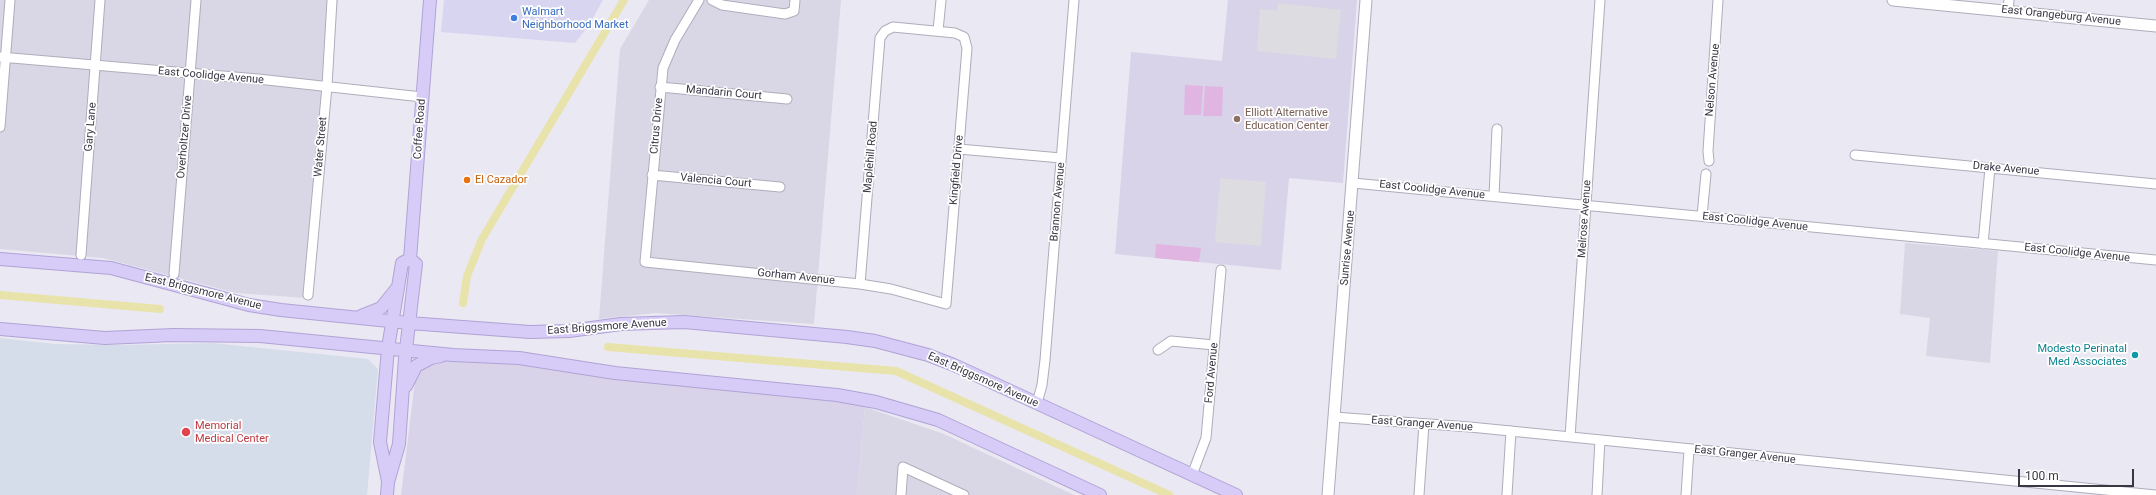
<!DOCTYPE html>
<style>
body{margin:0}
#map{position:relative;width:2156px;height:495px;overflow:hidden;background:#eae8f2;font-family:Roboto,sans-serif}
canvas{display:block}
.scale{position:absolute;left:2018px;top:469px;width:116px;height:18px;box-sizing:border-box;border:2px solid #393744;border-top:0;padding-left:5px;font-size:12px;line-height:14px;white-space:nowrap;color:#393744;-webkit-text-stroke:3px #fff;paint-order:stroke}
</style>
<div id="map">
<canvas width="2156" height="495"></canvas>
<div class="scale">100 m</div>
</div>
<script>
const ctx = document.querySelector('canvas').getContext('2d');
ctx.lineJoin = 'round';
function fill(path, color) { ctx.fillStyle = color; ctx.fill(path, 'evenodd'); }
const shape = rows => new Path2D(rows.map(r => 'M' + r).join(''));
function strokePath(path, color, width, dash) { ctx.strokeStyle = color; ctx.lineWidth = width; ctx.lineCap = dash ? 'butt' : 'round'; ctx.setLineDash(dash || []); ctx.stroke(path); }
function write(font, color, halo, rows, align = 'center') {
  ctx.font = font + ' Roboto,sans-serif'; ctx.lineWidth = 3.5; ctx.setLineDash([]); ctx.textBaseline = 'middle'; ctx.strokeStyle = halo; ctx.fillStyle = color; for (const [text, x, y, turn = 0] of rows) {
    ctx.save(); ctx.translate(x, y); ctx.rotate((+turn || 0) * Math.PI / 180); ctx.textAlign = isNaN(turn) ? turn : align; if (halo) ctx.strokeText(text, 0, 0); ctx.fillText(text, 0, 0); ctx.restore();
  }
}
const residential = shape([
 [0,0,338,0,306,298,236,293,103,258,0,249],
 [649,0,841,0,814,324,655,313,599,319,620,49],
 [1905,243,1998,251,1990,363,1926,356,1930,318,1900,314],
 [865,407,944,434,1074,495,857,495]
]);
const commercial = shape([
 [444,0,603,0,589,25,575,43,441,32]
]);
const education = shape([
 [1228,0,1357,0,1343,183,1289,178,1281,270,1115,254,1131,52,1222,61],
 [433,358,568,368,751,393,826,399,865,407,857,495,401,495,416,373]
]);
const medical = shape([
 [0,338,55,344,122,345,212,343,368,359,378,369,367,495,0,495]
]);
const green = shape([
 [1185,85,1203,86,1201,115,1184,115],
 [1205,86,1223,87,1222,116,1203,116],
 [1156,244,1201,248,1199,262,1155,258]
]);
const parking = shape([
 [1278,3,1341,10,1336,59,1257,51,1260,9,1277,11],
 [1220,178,1266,182,1261,246,1215,242]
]);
const canal = shape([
 [0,295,160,309],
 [463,303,467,276,482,239,624,0],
 [608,347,896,371,1169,495]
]);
const minor = shape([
 [699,0,675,40,663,68,645,262,860,284,891,289,946,304,967,48,964,37,955,33,893,27,885,31,880,38,860,284],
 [712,0,722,5,785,14,794,11,795,0],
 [2008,11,2009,0],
 [938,31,941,0],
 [0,57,258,79,422,97],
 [660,87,787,99],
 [0,127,10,0],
 [959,149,1061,158],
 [1855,155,2156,184],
 [1709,161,1708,151,1718,0],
 [652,175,780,187],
 [1353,183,2156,260],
 [1494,196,1497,129],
 [1702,216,1706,174],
 [1983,244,1990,168],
 [81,255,100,0],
 [174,274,196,0],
 [308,295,327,86,332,0],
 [1158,350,1171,341,1214,345],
 [1037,403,1042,385,1045,360,1074,0],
 [1334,417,1470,427,2156,495],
 [1570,437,1600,0],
 [1192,475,1206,438,1221,270],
 [901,495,903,467,964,495],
 [1419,495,1424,424],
 [1507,495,1511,431],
 [1597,495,1600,440],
 [1686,495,1689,450]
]);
const tertiary = shape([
 [1893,0,2156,26],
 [1328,495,1366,0]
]);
const secondary = shape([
 [0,259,111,268,249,305,281,310,409,323,530,332,569,331,621,324,684,322,847,337,875,341,928,355,954,365,1236,495],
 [410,259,430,0],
 [361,316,381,308,397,288],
 [0,329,105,338,173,335,260,336,453,355,519,358,615,373,837,395,876,402,938,420,1100,495],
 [406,386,416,366,431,358,441,356],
 [388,481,380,442,388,348,402,263,410,259],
 [387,495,388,482,399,444,405,358,416,264,410,259]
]);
const markers = [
 [514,18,4,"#3f7fe0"],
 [1237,119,4,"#8d6e63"],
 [467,180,4,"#e8710a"],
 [2135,355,4,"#0f9aa8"],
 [186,432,5,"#e0444e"]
];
const shopNames = [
 ["Walmart",522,12],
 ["Neighborhood Market",522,25]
];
const streetNames = [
 ["East Orangeburg Avenue",2061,16,6],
 ["East Coolidge Avenue",211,76,5],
 ["Nelson Avenue",1713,80,-85],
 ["Mandarin Court",724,93,5],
 ["Citrus Drive",657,126,-85],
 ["Gary Lane",91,127,-85],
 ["Coffee Road",420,129,-86],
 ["Overholtzer Drive",185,137,-85],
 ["Water Street",321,147,-85],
 ["Maplehill Road",871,157,-85],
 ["Drake Avenue",2006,169,5],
 ["Kingfield Drive",957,170,-85],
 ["Valencia Court",716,181,5],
 ["East Coolidge Avenue",1432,190,6],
 ["Brannon Avenue",1058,202,-85],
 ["Melrose Avenue",1585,219,-86],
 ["East Coolidge Avenue",1755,222,6],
 ["Sunrise Avenue",1348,248,-85],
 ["East Coolidge Avenue",2077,253,6],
 ["Gorham Avenue",796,277,6],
 ["East Briggsmore Avenue",203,292,14],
 ["East Briggsmore Avenue",607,327,-4],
 ["Ford Avenue",1212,373,-85],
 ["East Briggsmore Avenue",983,380,24],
 ["East Granger Avenue",1422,424,4],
 ["East Granger Avenue",1745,455,6]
];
const educationNames = [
 ["Elliott Alternative",1245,113],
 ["Education Center",1245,126]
];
const foodNames = [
 ["El Cazador",475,180]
];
const cultureNames = [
 ["Modesto Perinatal",2127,349],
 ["Med Associates",2127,362]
];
const healthNames = [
 ["Memorial",195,426],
 ["Medical Center",195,439]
];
fill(residential, '#d9d7e5');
fill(commercial, '#d8d5f1');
fill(education, '#d8d3e9');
fill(medical, '#d6ddea');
fill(green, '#e0b5e2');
fill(parking, '#dddce1');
strokePath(canal, '#e8e3ab', 8);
strokePath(minor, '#afacbc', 11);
strokePath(tertiary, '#afacbc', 13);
strokePath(secondary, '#b0a3d5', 14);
strokePath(minor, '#fff', 9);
strokePath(tertiary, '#fff', 11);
strokePath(secondary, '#d7ccf8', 12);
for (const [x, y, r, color] of markers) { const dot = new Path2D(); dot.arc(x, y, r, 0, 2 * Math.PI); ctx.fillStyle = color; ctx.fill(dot); strokePath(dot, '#fff', 1.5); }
write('11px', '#366cbe', '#fff', shopNames, 'left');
write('11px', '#393744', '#fff', streetNames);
write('11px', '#785e54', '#fff', educationNames, 'left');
write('11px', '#c56008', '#fff', foodNames, 'left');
write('11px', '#0d838f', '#fff', cultureNames, 'right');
write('11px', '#be3a42', '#fff', healthNames, 'left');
</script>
